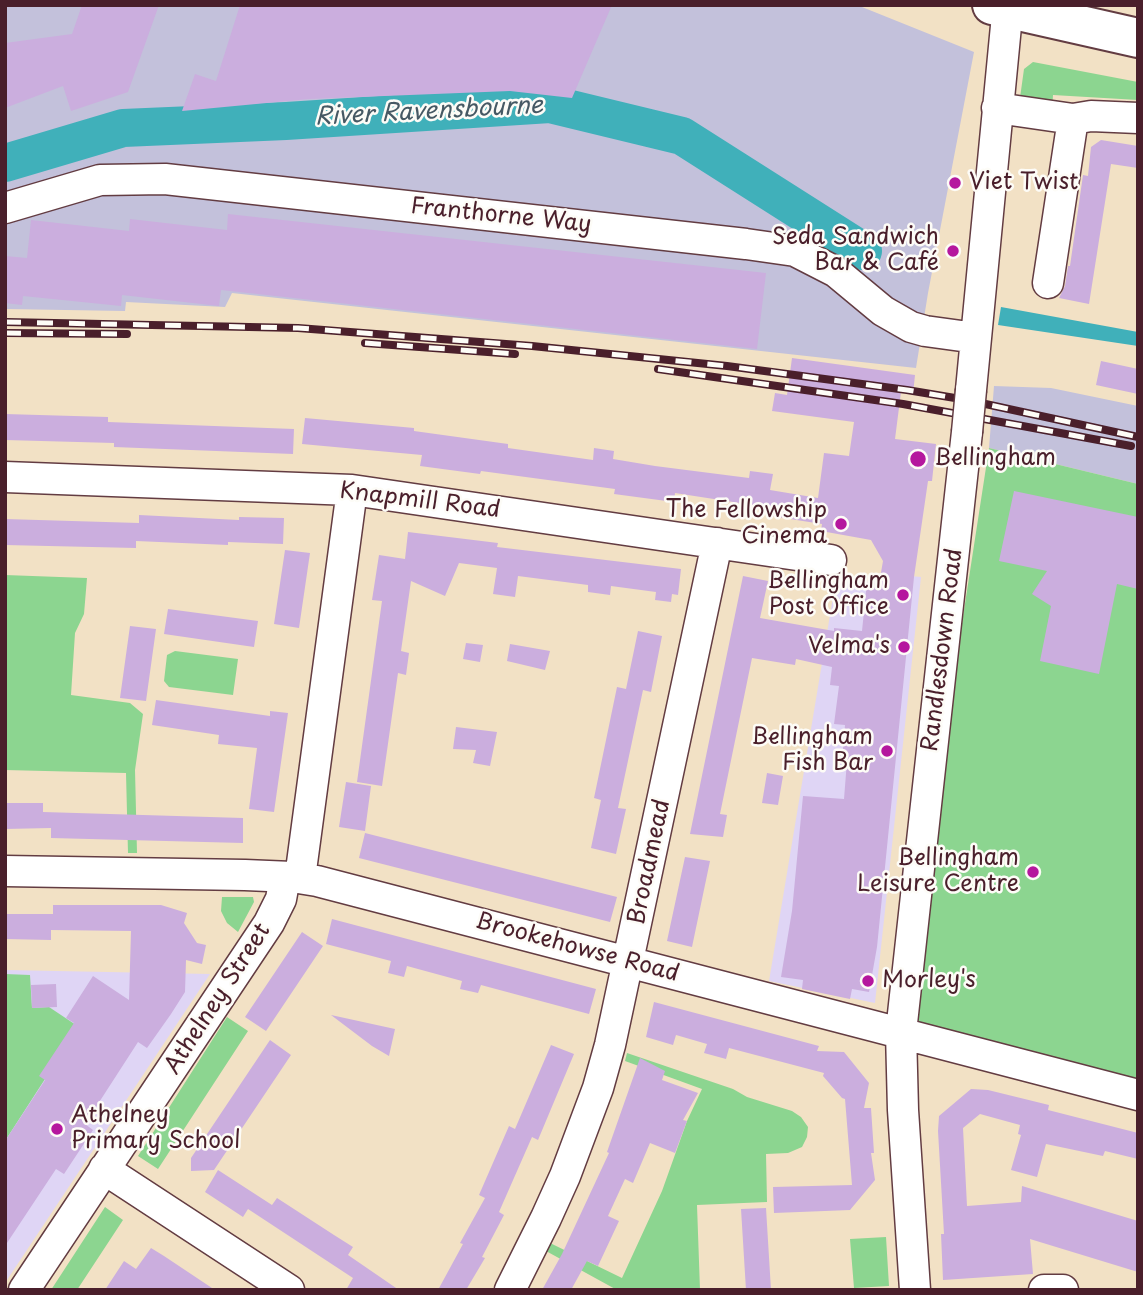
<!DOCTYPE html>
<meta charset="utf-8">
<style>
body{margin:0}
#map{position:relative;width:1143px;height:1295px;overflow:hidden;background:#f2e1c5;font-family:"Playpen Sans",sans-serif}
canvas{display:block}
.frame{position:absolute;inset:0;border:7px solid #4a1f2b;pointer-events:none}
</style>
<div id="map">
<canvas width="1143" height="1295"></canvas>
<div class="frame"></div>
</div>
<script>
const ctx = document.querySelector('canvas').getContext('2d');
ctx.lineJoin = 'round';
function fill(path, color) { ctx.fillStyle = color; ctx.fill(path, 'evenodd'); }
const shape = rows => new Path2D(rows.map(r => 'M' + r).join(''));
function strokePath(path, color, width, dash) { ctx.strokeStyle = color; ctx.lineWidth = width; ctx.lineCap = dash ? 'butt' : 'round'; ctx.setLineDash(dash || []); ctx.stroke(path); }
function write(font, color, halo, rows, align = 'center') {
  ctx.font = font + ' "Playpen Sans",sans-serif'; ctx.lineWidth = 5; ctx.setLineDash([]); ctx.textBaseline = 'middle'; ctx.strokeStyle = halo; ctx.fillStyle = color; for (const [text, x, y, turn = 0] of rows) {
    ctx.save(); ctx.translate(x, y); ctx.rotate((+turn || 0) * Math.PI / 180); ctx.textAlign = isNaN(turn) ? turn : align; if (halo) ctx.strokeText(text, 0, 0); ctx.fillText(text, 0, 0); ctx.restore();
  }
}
const built = shape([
 [880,573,921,577,875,1003,769,981,836,579,867,582],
 [5,970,210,974,5,1283]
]);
const industrial = shape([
 [5,5,857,5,974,52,928,293,916,368,232,293,225,307,126,302,125,311,5,309],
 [994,386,1051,388,1138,406,1138,484,989,448]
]);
const green = shape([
 [1033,62,1138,82,1138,100,1053,95,1052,112,1019,105,1024,69],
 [989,448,1138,484,1138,1083,924,1027,916,1019,944,740],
 [5,575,87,578,84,614,75,633,71,695,130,703,143,714,135,770,137,853,128,853,126,773,5,770],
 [175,651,238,659,233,695,169,687,164,681,167,655],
 [222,897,253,897,254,902,238,932,227,923,221,911],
 [5,974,30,975,32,1008,49,1007,82,1029,45,1079,5,1141],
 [227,1017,248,1031,158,1169,138,1156],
 [627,1053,733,1089,747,1097,792,1111,801,1117,808,1127,807,1137,802,1147,788,1153,766,1154,767,1202,697,1205,700,1290,617,1290,546,1251,550,1243,622,1278,662,1191,687,1121,702,1089,625,1061],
 [105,1207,123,1220,77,1290,51,1290],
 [886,1237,889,1286,854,1288,850,1239]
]);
const water = shape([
 [1001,307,1138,332,1138,346,998,325]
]);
const river = shape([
 [5,163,123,128,286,121,550,104,682,136,863,251]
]);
const building = shape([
 [82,5,159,5,128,92,71,111,63,86,5,108,5,43,72,34],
 [240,5,612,5,572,98,510,91,309,99,182,111,195,74,216,81],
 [1101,140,1138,146,1138,168,1111,164,1089,304,1059,298,1065,286,1068,266,1070,266,1083,175,1088,176,1091,147],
 [228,214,766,273,757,349,221,290,219,306,122,295,121,306,23,296,22,305,5,303,5,256,27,258,31,220,129,231,130,219,227,230],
 [792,358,915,375,913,394,901,392,895,439,936,444,932,481,928,481,914,577,877,947,869,992,852,989,850,999,802,989,803,980,781,977,792,911,803,796,844,799,847,761,842,760,845,725,834,724,839,686,830,685,832,667,796,659,795,665,752,658,720,814,727,815,723,837,690,834,743,576,768,581,760,618,834,631,834,628,862,631,867,582,879,584,883,561,871,540,821,531,822,524,771,516,772,508,675,493,674,502,614,494,615,489,481,471,480,474,420,466,422,455,302,444,305,418,414,428,414,431,508,444,508,448,593,460,594,448,614,451,613,459,655,466,749,478,750,471,773,474,770,490,818,498,824,453,849,456,854,422,772,411,775,393,787,395],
 [1101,361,1138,369,1138,394,1096,385],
 [5,414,108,417,108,422,294,429,293,454,114,447,114,443,5,440],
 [1014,491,1138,517,1138,589,1117,584,1099,674,1040,661,1051,606,1032,594,1047,571,999,561],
 [139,515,239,520,239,517,284,518,283,544,228,542,228,545,136,541,136,548,5,545,5,519,139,523],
 [408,532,498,543,497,547,681,569,678,595,672,594,671,602,655,600,656,592,611,586,610,595,588,592,588,585,518,576,515,597,493,594,497,568,459,563,445,596,411,581,401,651,409,653,406,675,398,673,382,786,357,782,382,601,372,600,379,555,405,559],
 [285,550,310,553,299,628,274,624],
 [168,609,258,621,254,647,164,634],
 [130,626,156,629,146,701,120,698],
 [638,631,662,636,651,692,643,690,633,737,618,808,626,809,616,854,591,848,601,800,594,798,617,687,626,689],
 [466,643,483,645,480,662,463,659],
 [510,644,550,651,545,670,507,661],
 [156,700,270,716,270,711,288,713,274,812,249,809,257,748,218,744,219,735,152,725],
 [456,727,497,732,490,766,473,763,476,750,453,749],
 [767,773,783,776,778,805,762,803],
 [346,782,371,786,365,831,339,827],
 [5,803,43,803,43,812,243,818,243,843,51,838,51,828,5,829],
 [365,833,617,897,610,922,359,858],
 [685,857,710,861,692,947,667,941],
 [53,905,161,905,187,913,184,923,197,943,206,945,202,964,186,960,185,992,171,1014,147,1048,138,1042,85,1124,93,1130,64,1174,56,1169,5,1246,5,1141,45,1080,39,1076,74,1023,66,1018,93,976,129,1000,131,931,51,930,51,940,5,939,5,914,53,914],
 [332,919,596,989,589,1014,481,985,478,993,460,989,462,981,407,966,404,977,388,973,391,961,326,944],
 [302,932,323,946,266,1031,245,1017],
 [56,984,57,1007,32,1008,31,985],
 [654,1002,819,1046,817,1051,844,1052,869,1083,864,1108,871,1108,874,1153,871,1153,875,1180,850,1210,774,1213,773,1187,852,1185,845,1099,842,1098,823,1076,824,1073,729,1048,726,1059,704,1053,707,1044,676,1035,673,1045,646,1037],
 [331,1015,395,1029,389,1056,372,1046],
 [270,1040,291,1055,214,1170,191,1171,191,1158],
 [551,1045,574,1054,538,1140,532,1137,499,1212,504,1215,482,1257,485,1258,466,1290,438,1290,463,1244,460,1243,485,1198,479,1195,509,1126,515,1129],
 [640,1058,665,1071,662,1080,698,1093,683,1120,687,1121,675,1153,650,1143,633,1183,625,1179,608,1216,619,1221,598,1266,587,1261,571,1290,542,1290,562,1254,609,1153,607,1152],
 [971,1089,988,1090,1049,1105,1048,1110,1138,1133,1138,1159,1105,1151,1103,1156,1046,1144,1037,1177,1011,1170,1021,1135,1018,1134,1020,1125,980,1114,963,1128,967,1206,1021,1202,1022,1186,1138,1221,1138,1272,1030,1239,1033,1274,943,1280,941,1234,944,1234,938,1131,939,1116],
 [218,1170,272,1205,277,1198,334,1235,353,1247,348,1255,399,1290,346,1290,353,1278,248,1209,243,1217,205,1192],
 [766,1208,771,1290,746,1290,741,1209],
 [151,1248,164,1256,215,1290,105,1290,124,1261,136,1269]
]);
const minor = shape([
 [997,108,1073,119,1091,116,1138,118],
 [5,208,100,180,165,179,746,244,795,251,836,272,883,311,911,327,925,331,976,338],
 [1048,283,1073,119],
 [971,390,1008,5],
 [5,477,352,490,831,560],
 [5,871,245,875,292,877,317,881,1138,1095],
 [300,878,352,490],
 [104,1169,289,1290],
 [24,1290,269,923,281,899,285,877],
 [510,1290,546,1218,565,1176,598,1088,610,1045,717,543],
 [915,1290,903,1110,901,1032,967,432],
 [1044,1290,1063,1290]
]);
const major = shape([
 [992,5,1138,38]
]);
const rail = shape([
 [5,322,298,328,532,346,727,366,907,390,967,400,1138,437],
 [5,333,127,334],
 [365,343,515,354],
 [658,369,903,404,1131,446]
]);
const minorBridge = shape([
 [967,432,971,390]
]);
const markers = [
 [955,183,7,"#b5179e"],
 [953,251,7,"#b5179e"],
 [918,459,9,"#b5179e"],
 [841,524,7,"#b5179e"],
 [903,595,7,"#b5179e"],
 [904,647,7,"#b5179e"],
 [887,751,7,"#b5179e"],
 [1033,872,7,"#b5179e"],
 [868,981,7,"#b5179e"],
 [57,1129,7,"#b5179e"]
];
const poiNames = [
 ["Viet Twist",969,183,"left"],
 ["Seda Sandwich",939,238],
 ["Bar & Café",939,264],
 ["Bellingham",934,459,"left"],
 ["The Fellowship",827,511],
 ["Cinema",827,537],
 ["Bellingham",889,582],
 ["Post Office",889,608],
 ["Velma's",890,647],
 ["Bellingham",873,738],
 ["Fish Bar",873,764],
 ["Bellingham",1019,859],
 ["Leisure Centre",1019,885],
 ["Morley's",882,981,"left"],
 ["Athelney",71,1116,"left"],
 ["Primary School",71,1142,"left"]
];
const streetNames = [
 ["Franthorne Way",501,216,6],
 ["Knapmill Road",420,501,7],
 ["Randlesdown Road",943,650,-83],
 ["Broadmead",650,862,-78],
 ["Brookehowse Road",577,948,15],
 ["Athelney Street",218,999,-57]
];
const waterNames = [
 ["River Ravensbourne",429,112,-3]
];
fill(built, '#dfd5f5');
fill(industrial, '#c3c1db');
fill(green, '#8cd590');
fill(water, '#40b0ba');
strokePath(river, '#40b0ba', 38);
fill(building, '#cbaede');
strokePath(minor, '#633c42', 33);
strokePath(major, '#633c42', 42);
strokePath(minor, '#fff', 30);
strokePath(major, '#fff', 38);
strokePath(rail, '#4a1f2b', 8);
strokePath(rail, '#fdfcf7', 5, [16]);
strokePath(minorBridge, '#633c42', 33, []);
strokePath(minorBridge, '#fff', 30);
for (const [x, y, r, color] of markers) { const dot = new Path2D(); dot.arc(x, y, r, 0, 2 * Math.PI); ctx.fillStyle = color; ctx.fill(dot); strokePath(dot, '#fdfcf7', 2.5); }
write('23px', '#4a1f2b', '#fdfcf7', poiNames, 'right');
write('23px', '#4a1f2b', '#fdfcf7', streetNames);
write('italic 24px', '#465964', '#fdfcf7', waterNames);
</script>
